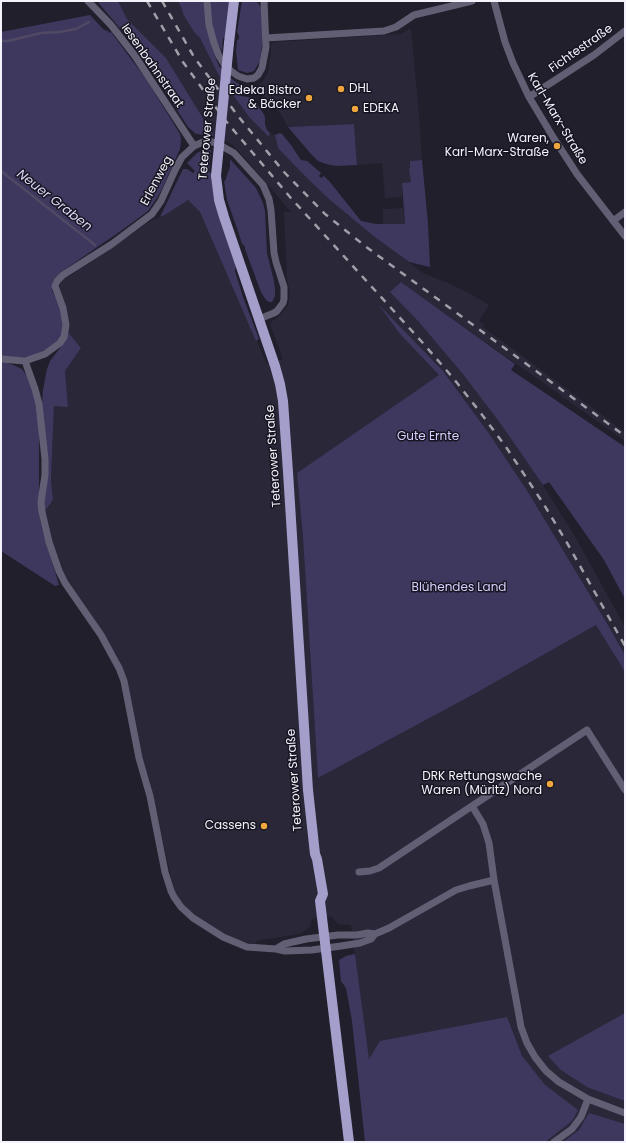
<!DOCTYPE html>
<meta charset="utf-8">
<style>
body{margin:0}
#map{position:relative;width:626px;height:1143px;overflow:hidden;background:#201f2b;font-family:Poppins,sans-serif}
canvas{display:block}
.frame{position:absolute;inset:0;border:2px solid #f4f3fb;pointer-events:none}
</style>
<div id="map">
<canvas width="626" height="1143"></canvas>
<div class="frame"></div>
</div>
<script>
const ctx = document.querySelector('canvas').getContext('2d');
ctx.lineJoin = 'round';
function fill(path, color) { ctx.fillStyle = color; ctx.fill(path, 'evenodd'); }
const shape = rows => new Path2D(rows.map(r => 'M' + r).join(''));
function strokePath(path, color, width, dash) { ctx.strokeStyle = color; ctx.lineWidth = width; ctx.lineCap = dash ? 'butt' : 'round'; ctx.setLineDash(dash || []); ctx.stroke(path); }
function write(font, color, halo, rows, align = 'center') {
  ctx.font = font + ' Poppins,sans-serif'; ctx.lineWidth = 3; ctx.setLineDash([]); ctx.textBaseline = 'middle'; ctx.strokeStyle = halo; ctx.fillStyle = color; for (const [text, x, y, turn = 0] of rows) {
    ctx.save(); ctx.translate(x, y); ctx.rotate((+turn || 0) * Math.PI / 180); ctx.textAlign = isNaN(turn) ? turn : align; if (halo) ctx.strokeText(text, 0, 0); ctx.fillText(text, 0, 0); ctx.restore();
  }
}
const built = shape([
 [118,1,178,1,182,9,183,14,194,32,200,38,218,74,249,117,270,137,270,133,275,135,278,148,330,200,376,238,423,273,437,279,446,282,469,293,489,305,479,321,484,325,483,327,625,432,625,441,401,282,391,292,418,321,462,373,500,423,543,485,573,533,625,627,625,655,605,620,528,492,488,432,443,371,380,307,400,334,439,375,297,473,303,538,318,778,476,693,596,625,625,672,625,1142,384,1142,378,1128,351,925,338,924,332,917,312,919,311,924,309,928,299,934,256,941,256,944,250,943,235,939,222,933,196,917,185,908,177,898,169,878,171,878,149,777,142,758,127,679,117,655,67,581,61,570,51,541,44,512,53,500,51,479,54,406,68,406,65,371,81,348,68,332,59,288,60,284,62,281,152,220,165,215,188,200,200,212,267,364,283,359,270,324,272,321,280,315,288,305,290,292,287,280,284,212,291,212,244,157,233,145,226,141,214,136,166,58,127,19],
 [411,28,419,115,422,160,410,161,411,182,402,183,402,197,385,198,382,163,357,165,354,124,288,127,281,114,262,95,258,86,264,80,268,71,271,52,271,44,275,42,401,34],
 [403,208,405,224,383,225,383,209]
]);
const green = shape([
 [97,1,118,1,127,19,166,58,214,136,196,134,188,127,147,63,128,38],
 [178,1,204,1,210,41,216,59,219,66,233,80,239,84,249,87,247,89,240,90,241,96,248,97,253,99,263,113,265,117,265,124,267,130,270,133,269,137,249,117,218,74,200,38,194,32,183,14,182,9],
 [210,1,230,1,225,38,223,38,222,51,217,43,212,25],
 [242,1,256,1,261,7,262,12,263,38,260,61,254,71,247,73,238,70,236,51,237,40,239,39,239,36,237,32],
 [90,15,104,30,108,31,109,33,111,32,146,79,180,134,181,139,180,149,162,189,157,198,148,211,125,228,61,272,53,280,52,290,61,309,64,325,62,336,54,344,43,351,31,356,18,358,1,356,1,32],
 [354,124,357,165,336,166,326,164,318,161,311,154,288,127],
 [280,133,282,134,291,145,301,160,307,161,321,173,319,176,321,178,324,176,330,182,361,221,376,224,405,224,402,183,411,182,409,169,410,168,410,161,422,160,428,224,430,267,409,262,376,238,330,200,302,173,278,148,275,135],
 [204,150,211,150,209,172,211,173,214,200,219,218,236,264,235,271,243,297,259,339,256,341,200,212,188,200,165,215,160,217,183,169,187,169,193,173,195,171,187,163,197,153],
 [230,159,256,188,263,203,265,211,267,253,274,281,275,290,275,296,272,302,269,302,266,300,261,292,245,249,245,247,244,245,242,244,239,234,227,200,224,181,225,181,230,167],
 [401,282,515,364,511,370,625,447,625,599,604,560,549,482,543,485,500,423,462,373,418,321,390,292],
 [378,304,443,371,488,432,528,492,605,620,625,655,625,672,596,625,476,693,318,778,303,538,297,473,439,375,400,334],
 [68,332,81,348,65,371,68,407,54,406,51,479,53,500,44,512,42,404,43,390,47,369,50,361,63,344],
 [1,362,11,364,22,369,27,376,37,404,39,427,39,514,42,528,59,585,55,586,1,551],
 [355,954,369,1059,380,1041,507,1017,522,1056,545,1085,578,1110,572,1121,545,1142,365,1142,352,1021,346,988,341,981,339,960,346,956],
 [625,1013,625,1101,587,1087,561,1070,548,1056],
 [589,1113,625,1124,625,1142,563,1142,579,1130]
]);
const stream = shape([
 [1,41,8,41,41,33,60,32,76,29,89,22],
 [1,171,95,245]
]);
const street = shape([
 [88,1,111,25,135,56,194,146],
 [207,1,209,25,214,43,219,56,224,64,231,71,238,76,247,79,254,78,258,75,262,68,266,47,264,1],
 [494,1,505,42,513,63,529,97,553,137,577,174,625,236],
 [266,38,384,31,396,27,414,15,472,1],
 [529,97,594,55,625,31],
 [613,221,625,212],
 [1,359,25,361,45,354,60,343,64,337,66,325,63,308,55,286,57,281,63,275,112,244,152,214,161,201,175,170,182,157,194,146,203,142,213,142,218,144,234,153,263,185,269,199,271,210,274,253,276,262,284,287,284,299,283,303,277,311,274,313,259,319],
 [25,361,35,389,39,404,45,459,45,475,41,502,42,512,49,542,59,571,65,583,101,635,119,668,124,681,139,758,150,796,165,872,171,891,174,897,181,907,193,918,212,930,223,937,247,947,276,949,285,951,312,950,341,946,360,943,371,939,375,934,389,928,456,890,469,886,494,880],
 [625,790,587,730,472,806,483,824,489,843,494,880,518,1010,521,1027,527,1043,535,1057,546,1071,559,1082,588,1099,625,1113],
 [359,872,370,871,379,868,472,806],
 [276,949,284,944,306,939,338,935,357,935,368,933,375,934],
 [554,1142,572,1129,581,1117,588,1099]
]);
const primary = shape([
 [229,43,234,1],
 [216,176,219,200,224,217,275,366,280,384,283,401,288,472,308,790,315,854,317,859,323,894,320,901,349,1142]
]);
const rail = shape([
 [147,1,183,62,225,120,290,197,422,342,454,379,480,412,506,447,543,503,566,541,625,646],
 [162,1,194,57,238,116,284,172,325,214,365,246,625,436]
]);
const primaryBridge = shape([
 [216,176,229,43]
]);
const markers = [
 [341,89,4,"#f0a63e"],
 [309,98,4,"#f0a63e"],
 [355,109,4,"#f0a63e"],
 [557,146,4,"#f0a63e"],
 [550,784,4,"#f0a63e"],
 [264,826,4,"#f0a63e"]
];
const streetNames = [
 ["Fichtestraße",581,49,-35],
 ["Iesenbahnstraat",152,66,55],
 ["Karl-Marx-Straße",557,119,59],
 ["Teterower Straße",208,129,-85],
 ["Erlenweg",157,181,-62],
 ["Teterower Straße",274,456,-94],
 ["Teterower Straße",295,780,-94]
];
const poiNames = [
 ["DHL",349,89,"left"],
 ["Edeka Bistro",301,91],
 ["& Bäcker",301,105],
 ["EDEKA",363,109,"left"],
 ["Waren,",549,139],
 ["Karl-Marx-Straße",549,153],
 ["DRK Rettungswache",542,777],
 ["Waren (Müritz) Nord",542,791],
 ["Cassens",256,826]
];
const parkNames = [
 ["Gute Ernte",428,437],
 ["Blühendes Land",459,588]
];
const waterNames = [
 ["Neuer Graben",54,201,38]
];
fill(built, '#2a2739');
fill(green, '#3e385f');
strokePath(stream, '#514964', 2.5);
strokePath(street, '#625f75', 7);
strokePath(primary, '#a49eca', 10);
strokePath(rail, '#a09fa8', 2.5, [7, 7]);
strokePath(primaryBridge, '#a49eca', 10);
for (const [x, y, r, color] of markers) { const dot = new Path2D(); dot.arc(x, y, r, 0, 2 * Math.PI); ctx.fillStyle = color; ctx.fill(dot); strokePath(dot, '#171521', 1.5); }
write('12px', '#f4f3fb', '#171521', streetNames);
write('12px', '#f4f3fb', '#171521', poiNames, 'right');
write('12px', '#d6d0fe', '#171521', parkNames);
write('italic 13px', '#dad7f5', '#171521', waterNames);
</script>
